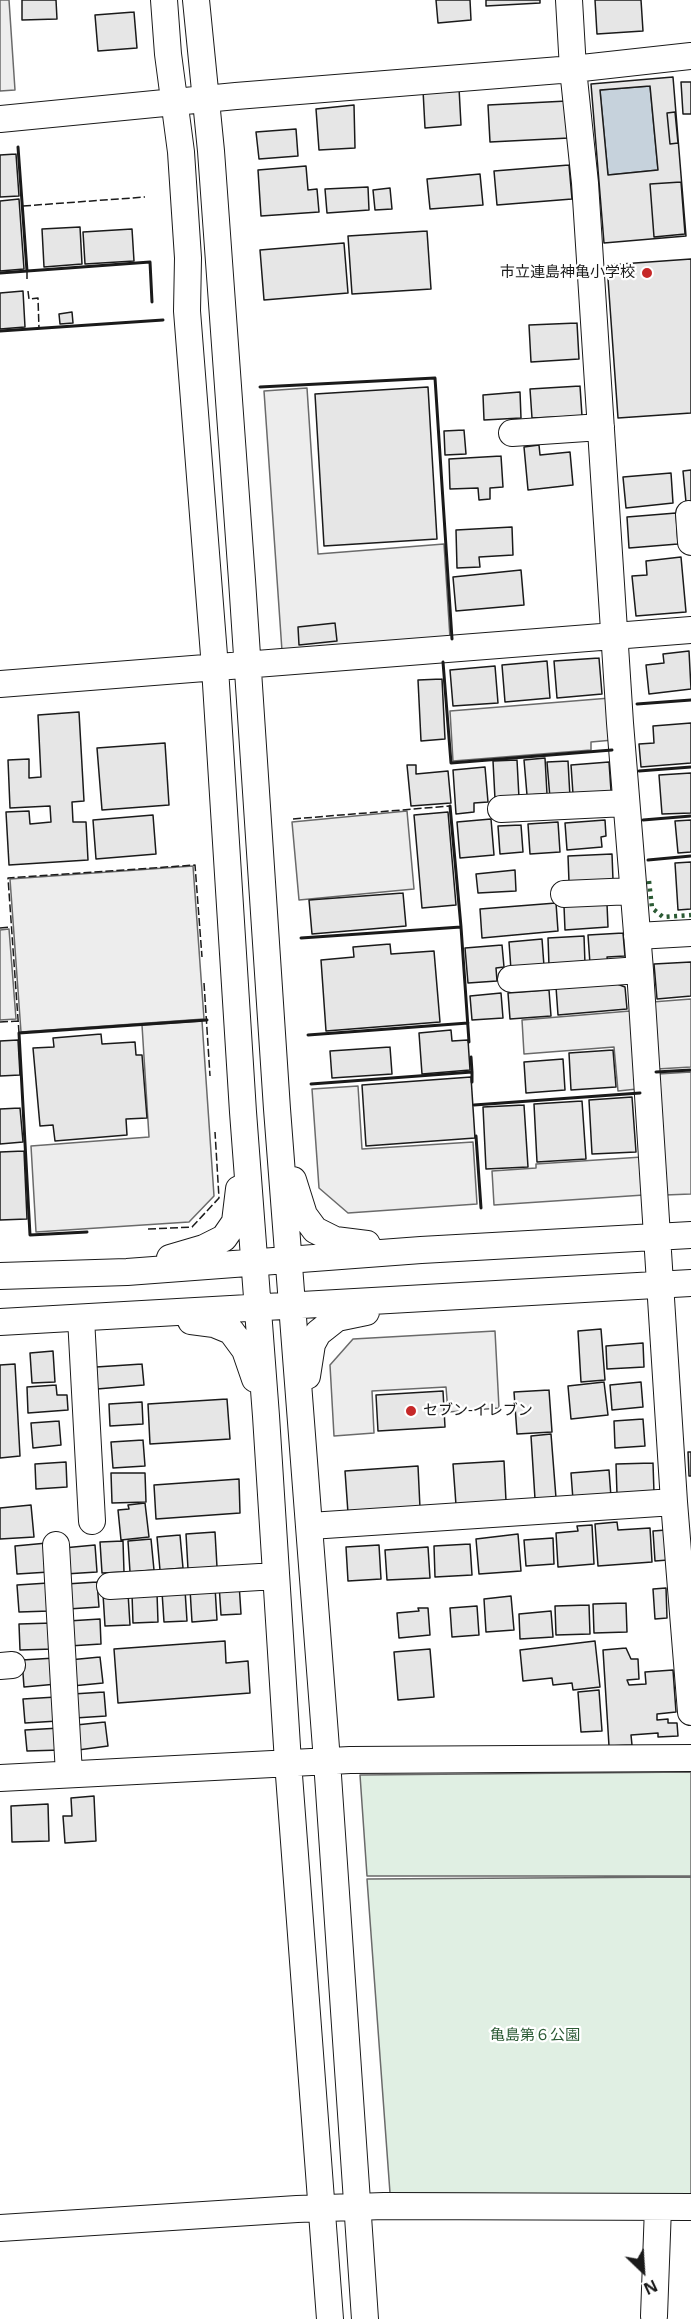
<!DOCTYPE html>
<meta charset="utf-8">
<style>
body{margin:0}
#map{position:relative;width:691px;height:2319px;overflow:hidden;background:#fff;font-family:"Noto Sans",sans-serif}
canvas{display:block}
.north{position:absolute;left:613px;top:2241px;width:60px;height:60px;-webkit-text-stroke:4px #fff;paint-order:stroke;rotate:155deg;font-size:16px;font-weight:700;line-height:24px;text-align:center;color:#1a1a1a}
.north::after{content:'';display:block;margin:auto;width:21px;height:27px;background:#1a1a1a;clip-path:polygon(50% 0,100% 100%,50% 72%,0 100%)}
</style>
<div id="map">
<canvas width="691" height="2319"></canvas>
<div class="north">N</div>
</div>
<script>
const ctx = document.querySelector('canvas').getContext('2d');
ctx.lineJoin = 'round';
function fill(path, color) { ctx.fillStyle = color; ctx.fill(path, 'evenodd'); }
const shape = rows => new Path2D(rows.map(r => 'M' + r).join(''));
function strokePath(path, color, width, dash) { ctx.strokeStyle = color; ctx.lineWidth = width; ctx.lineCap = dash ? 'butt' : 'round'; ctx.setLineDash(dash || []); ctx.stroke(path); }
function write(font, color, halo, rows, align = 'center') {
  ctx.font = font + ' "Noto Sans","Noto Sans JP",sans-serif'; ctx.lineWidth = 4.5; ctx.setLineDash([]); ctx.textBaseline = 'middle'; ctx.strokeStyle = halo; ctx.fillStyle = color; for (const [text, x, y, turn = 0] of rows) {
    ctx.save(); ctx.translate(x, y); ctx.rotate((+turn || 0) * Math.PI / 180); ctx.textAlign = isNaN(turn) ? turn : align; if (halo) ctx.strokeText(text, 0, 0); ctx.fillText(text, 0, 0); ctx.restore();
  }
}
const green = shape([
 [691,1772,691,1876,367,1876,360,1775,691,1772],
 [691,1877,691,2195,390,2193,367,1879,691,1877]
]);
const parking = shape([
 [0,0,9,0,15,90,0,91,0,0],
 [307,388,318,554,444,544,450,638,282,651,264,391,307,388],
 [610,698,613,740,591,742,591,750,453,761,450,711,610,698],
 [407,811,414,889,299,900,292,822,407,811],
 [193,866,204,1019,21,1032,10,879,193,866],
 [9,929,16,1019,0,1020,0,930,9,929],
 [691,999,691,1067,657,1069,652,1002,691,999],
 [630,1011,637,1089,618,1091,614,1047,524,1054,522,1020,630,1011],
 [202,1021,214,1196,189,1222,36,1232,31,1146,149,1137,142,1025,202,1021],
 [691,1072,691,1194,665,1195,658,1074,691,1072],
 [358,1086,362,1149,473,1142,477,1204,348,1213,319,1188,312,1089,358,1086],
 [642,1157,644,1195,494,1205,492,1171,536,1168,536,1164,642,1157],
 [495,1331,499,1408,448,1412,446,1387,372,1391,374,1433,334,1436,330,1365,353,1339,495,1331]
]);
const water = shape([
 [650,86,658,170,608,175,600,90,650,86]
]);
const building = shape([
 [22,0,56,0,57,19,22,20,22,0],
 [436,0,470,0,471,20,438,23,436,0],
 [486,0,540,0,540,3,486,6,486,0],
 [595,0,641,0,643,31,597,34,595,0],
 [134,12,137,48,98,51,95,15,134,12],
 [673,77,686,236,604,243,591,84,673,77],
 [650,86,658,170,608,175,600,90,650,86],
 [675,112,678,143,670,144,667,113,675,112],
 [681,182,685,234,654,237,650,184,681,182],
 [681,82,691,82,691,114,683,114,681,82],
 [459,88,461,125,425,128,423,90,459,88],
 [567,101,569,138,490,142,488,105,567,101],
 [354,105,355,148,319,150,316,109,354,105],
 [675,112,678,143,670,144,667,113,675,112],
 [296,129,298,156,259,159,256,132,296,129],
 [16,154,19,196,0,197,0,155,16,154],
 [569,165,572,199,497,205,494,171,569,165],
 [306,166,308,190,317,189,319,212,261,216,258,170,306,166],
 [480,174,483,205,430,209,427,179,480,174],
 [681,182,685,234,654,237,650,184,681,182],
 [368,187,369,210,327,213,325,189,368,187],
 [390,188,392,209,375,210,373,190,390,188],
 [19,199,24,269,0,271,0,201,19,199],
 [80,227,82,264,44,267,42,229,80,227],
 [132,229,134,261,85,264,83,232,132,229],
 [427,231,431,289,352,294,348,236,427,231],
 [344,243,348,293,264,300,260,250,344,243],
 [691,259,691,413,618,418,607,265,691,259],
 [23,291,25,327,0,329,0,293,23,291],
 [72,312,73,323,60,324,59,314,72,312],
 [577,323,579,359,531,362,529,325,577,323],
 [580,386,582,416,532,418,530,389,580,386],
 [428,387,437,539,324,546,315,394,428,387],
 [520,392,521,418,484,420,483,395,520,392],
 [464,430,466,454,445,455,444,431,464,430],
 [539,445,540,455,570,452,573,485,528,490,524,447,539,445],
 [501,456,503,487,490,488,490,499,479,500,478,488,450,489,449,459,501,456],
 [691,470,691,501,686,502,683,471,691,470],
 [671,473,673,503,626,508,623,477,671,473],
 [676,513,678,544,629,548,627,517,676,513],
 [512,527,513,555,479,557,480,567,457,568,456,530,512,527],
 [681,557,686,612,636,616,632,576,647,575,646,561,681,557],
 [521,570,524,605,456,611,453,577,521,570],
 [335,623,337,641,299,645,298,627,335,623],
 [689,651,691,689,649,694,646,665,664,663,663,654,689,651],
 [599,658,602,694,557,698,554,661,599,658],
 [547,661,550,698,505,702,502,665,547,661],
 [495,666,498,703,453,706,450,670,495,666],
 [442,679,445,739,421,741,418,680,442,679],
 [79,712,84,801,72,802,73,822,86,822,88,860,9,865,6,812,29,811,30,824,51,822,50,806,10,808,8,760,29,759,29,778,41,777,38,715,79,712],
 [691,723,691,763,641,767,639,744,654,743,653,726,691,723],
 [165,743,169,805,102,810,97,748,165,743],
 [545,758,547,794,527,795,524,760,545,758],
 [517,760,519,798,495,799,493,761,517,760],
 [568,761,570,797,550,798,547,762,568,761],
 [609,762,611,791,573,794,571,765,609,762],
 [407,765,416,765,416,774,448,771,451,803,411,806,407,765],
 [485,767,488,802,474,803,474,812,456,814,453,770,485,767],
 [691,773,691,813,662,814,659,775,691,773],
 [448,812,456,905,422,908,414,815,448,812],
 [153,815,156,854,96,859,93,820,153,815],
 [491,819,494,855,460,858,457,822,491,819],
 [605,820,606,836,601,837,602,847,567,850,565,823,605,820],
 [691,820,691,852,678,853,675,821,691,820],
 [558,822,560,852,530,854,528,824,558,822],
 [521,825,523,852,500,854,498,826,521,825],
 [612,854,613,880,569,882,568,856,612,854],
 [691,862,691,909,678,910,675,863,691,862],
 [515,870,516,891,478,893,476,874,515,870],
 [403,893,406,926,312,934,309,900,403,893],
 [556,903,558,931,482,938,480,909,556,903],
 [607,904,608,927,565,930,564,906,607,904],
 [623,933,625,956,607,957,608,963,590,964,588,935,623,933],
 [584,936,585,964,549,966,548,938,584,936],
 [542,939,544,966,511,970,509,942,542,939],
 [390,944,391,954,434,951,440,1022,326,1031,321,960,354,957,353,947,390,944],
 [502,945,504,967,496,968,497,981,468,983,465,948,502,945],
 [691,962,691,996,657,999,654,964,691,962],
 [612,982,625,987,627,1009,558,1015,556,987,612,982],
 [549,990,551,1016,510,1019,508,993,549,990],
 [501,993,503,1018,472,1020,470,996,501,993],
 [451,1030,452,1041,468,1040,470,1070,422,1074,419,1033,451,1030],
 [101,1034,102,1044,135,1042,136,1055,142,1055,147,1118,126,1119,127,1135,55,1141,53,1125,40,1126,33,1048,54,1047,53,1038,101,1034],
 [18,1040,20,1075,0,1076,0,1041,18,1040],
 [390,1047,392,1074,332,1078,330,1051,390,1047],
 [613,1050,616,1087,571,1090,569,1053,613,1050],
 [563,1059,565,1090,526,1093,524,1062,563,1059],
 [471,1077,475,1138,366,1146,362,1085,471,1077],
 [632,1097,636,1152,592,1154,589,1100,632,1097],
 [582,1101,586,1159,537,1162,534,1104,582,1101],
 [524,1105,528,1167,486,1169,483,1107,524,1105],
 [20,1108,23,1142,0,1144,0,1109,20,1108],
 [24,1151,27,1219,0,1220,0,1152,24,1151],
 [601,1329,605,1380,581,1382,578,1331,601,1329],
 [643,1343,644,1367,607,1369,606,1346,643,1343],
 [53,1351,55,1382,32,1383,30,1353,53,1351],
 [15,1364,20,1456,0,1458,0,1365,15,1364],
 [142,1364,144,1385,97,1389,96,1367,142,1364],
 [604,1382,608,1415,571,1419,568,1386,604,1382],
 [641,1382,643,1407,612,1410,610,1385,641,1382],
 [56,1385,57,1395,67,1395,68,1410,28,1413,27,1387,56,1385],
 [549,1390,552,1432,517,1434,514,1392,549,1390],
 [443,1391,445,1427,378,1431,376,1395,443,1391],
 [227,1399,230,1439,150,1444,148,1404,227,1399],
 [142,1402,143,1424,110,1426,109,1404,142,1402],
 [643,1419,645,1446,615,1448,614,1421,643,1419],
 [59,1421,61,1445,33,1448,31,1423,59,1421],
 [551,1434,556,1498,535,1499,531,1436,551,1434],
 [143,1440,145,1466,113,1468,111,1442,143,1440],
 [688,1452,691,1452,691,1476,689,1476,688,1452],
 [504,1461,506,1501,456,1505,453,1464,504,1461],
 [66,1462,67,1487,36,1489,35,1464,66,1462],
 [653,1463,654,1493,617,1494,616,1464,653,1463],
 [418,1466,420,1508,348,1513,345,1471,418,1466],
 [609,1470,611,1497,573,1500,571,1473,609,1470],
 [111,1473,145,1473,146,1502,112,1503,111,1473],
 [239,1479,240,1513,156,1519,154,1485,239,1479],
 [145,1503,149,1537,121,1540,118,1510,129,1509,128,1505,145,1503],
 [31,1505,34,1537,0,1539,0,1508,31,1505],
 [617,1522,618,1530,650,1528,652,1562,598,1566,595,1524,617,1522],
 [592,1525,594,1564,558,1567,556,1533,578,1531,577,1526,592,1525],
 [666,1530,668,1560,655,1561,653,1531,666,1530],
 [215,1532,217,1567,188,1569,186,1534,215,1532],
 [518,1534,521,1571,479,1574,476,1539,518,1534],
 [180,1535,183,1568,160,1570,157,1537,180,1535],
 [553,1538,554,1564,526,1566,524,1540,553,1538],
 [151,1539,154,1570,130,1572,128,1541,151,1539],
 [123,1541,124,1572,102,1573,100,1542,123,1541],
 [47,1543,49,1572,17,1574,15,1546,47,1543],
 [470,1544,472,1575,435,1577,434,1546,470,1544],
 [95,1545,97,1572,65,1574,63,1548,95,1545],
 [379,1545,381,1579,348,1581,346,1547,379,1545],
 [428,1547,430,1578,387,1580,385,1550,428,1547],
 [97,1582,99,1607,68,1609,66,1584,97,1582],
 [48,1583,50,1611,19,1612,17,1585,48,1583],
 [239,1583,241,1614,221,1615,219,1584,239,1583],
 [215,1587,217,1620,192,1622,190,1589,215,1587],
 [666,1588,667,1618,655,1619,653,1589,666,1588],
 [185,1590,187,1621,164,1622,162,1592,185,1590],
 [128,1593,130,1625,105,1626,103,1594,128,1593],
 [157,1593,158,1622,133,1623,132,1594,157,1593],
 [511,1596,514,1630,486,1632,484,1599,511,1596],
 [626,1603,627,1632,594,1633,593,1604,626,1603],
 [589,1605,590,1634,556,1635,555,1606,589,1605],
 [477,1606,479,1635,452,1637,450,1608,477,1606],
 [418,1608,428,1608,430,1635,399,1638,397,1613,419,1611,418,1608],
 [551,1611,553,1637,520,1639,519,1614,551,1611],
 [100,1619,101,1644,69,1646,68,1621,100,1619],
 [53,1623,53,1649,20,1650,19,1624,53,1623],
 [225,1641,226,1663,248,1661,250,1693,118,1703,114,1649,225,1641],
 [595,1641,600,1687,573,1690,572,1683,553,1685,552,1678,523,1681,520,1650,595,1641],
 [626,1648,631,1659,638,1659,639,1679,627,1680,629,1685,646,1684,645,1672,673,1670,676,1712,657,1714,657,1720,668,1719,668,1723,677,1723,678,1736,658,1737,658,1733,631,1735,632,1745,609,1746,603,1650,626,1648],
 [430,1649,434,1697,398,1700,394,1652,430,1649],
 [100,1657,103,1683,72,1686,69,1660,100,1657],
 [55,1658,57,1684,24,1687,22,1660,55,1658],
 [599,1690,602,1731,581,1732,578,1692,599,1690],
 [104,1692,106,1716,75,1718,73,1694,104,1692],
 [56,1697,58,1721,25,1723,23,1699,56,1697],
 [105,1722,108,1746,78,1750,76,1725,105,1722],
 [60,1728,61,1750,27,1751,25,1730,60,1728],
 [94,1796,96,1841,65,1843,63,1816,72,1816,71,1798,94,1796],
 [48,1804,49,1841,12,1842,11,1806,48,1804]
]);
const minor = shape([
 [164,0,168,54,181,152,188,258,187,311,215,668,243,1112,266,1416,288,1762,330,2319],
 [196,0,211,151,242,580,277,1109,327,1761,365,2319],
 [569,0,573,69,585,183,620,723,640,970,674,1502,691,1712],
 [0,119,236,96,573,69,691,56],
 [512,433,601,427],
 [689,514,691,542],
 [0,684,691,630],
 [501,809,626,803],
 [564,894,633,891],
 [637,936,691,933],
 [511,979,640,970],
 [293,1180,304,1215,315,1230,335,1240,367,1244],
 [170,1258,204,1248,224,1238,235,1222,239,1189],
 [0,1276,127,1272,421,1250,691,1235],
 [81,1318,92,1521],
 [191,1321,214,1324,231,1331,245,1350,255,1379],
 [0,1322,691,1283],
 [307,1376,312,1344,318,1333,337,1318,366,1312],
 [310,1526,674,1502],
 [56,1545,69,1774],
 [110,1586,276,1576],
 [0,1666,12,1665],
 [0,1778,350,1760,691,1758],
 [0,2228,297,2209,384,2206,691,2207],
 [654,2316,658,2207]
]);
const hedge = shape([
 [649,881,652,908,663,917,691,915]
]);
const fence = shape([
 [23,206,145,197],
 [27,271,27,279],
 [28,291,29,299,38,298,39,329],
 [293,819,450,806],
 [0,928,11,927],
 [204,983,210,1076],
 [0,1022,18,1021],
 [19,1033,8,878,195,865,202,957],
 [148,1229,192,1227,219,1198,215,1132]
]);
const wall = shape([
 [18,147,27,271],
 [0,273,150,262,152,302],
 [0,331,163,320],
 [260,387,435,378,452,639],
 [443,662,451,763,612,750],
 [637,704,691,700],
 [639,771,691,767],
 [450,806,461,927],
 [643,820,691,816],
 [648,860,691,856],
 [301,938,461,927,469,1042],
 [308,1035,468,1023],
 [471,1057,472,1072],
 [656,1072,691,1070],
 [311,1084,472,1072,472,1082],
 [474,1105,640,1093],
 [476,1136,481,1208],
 [87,1232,30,1235,19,1033,207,1020]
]);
const markers = [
 [647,273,6,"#c62828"],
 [411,1411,6,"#c62828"]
];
const poiNames = [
 ["市立連島神亀小学校",635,273],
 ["セブン-イレブン",423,1411,"left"]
];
const parkNames = [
 ["亀島第６公園",535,2036]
];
fill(green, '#e0efe3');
strokePath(green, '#6a6a6a', 1.5);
fill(parking, '#ededed');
strokePath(parking, '#6a6a6a', 1.5);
fill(water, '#c6d2dc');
strokePath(water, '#6a6a6a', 1.5);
fill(building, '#e6e6e6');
strokePath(building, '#1a1a1a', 1.5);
strokePath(minor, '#1a1a1a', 28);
strokePath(minor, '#fff', 26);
strokePath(hedge, '#2b5a34', 4.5, [3, 4.5]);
strokePath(fence, '#1a1a1a', 1.5, [8, 3]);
strokePath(wall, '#1a1a1a', 3);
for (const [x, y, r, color] of markers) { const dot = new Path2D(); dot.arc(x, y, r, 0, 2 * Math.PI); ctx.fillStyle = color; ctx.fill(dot); strokePath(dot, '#fff', 2); }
write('15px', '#1a1a1a', '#fff', poiNames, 'right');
write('15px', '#2b5a34', '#fff', parkNames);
</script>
